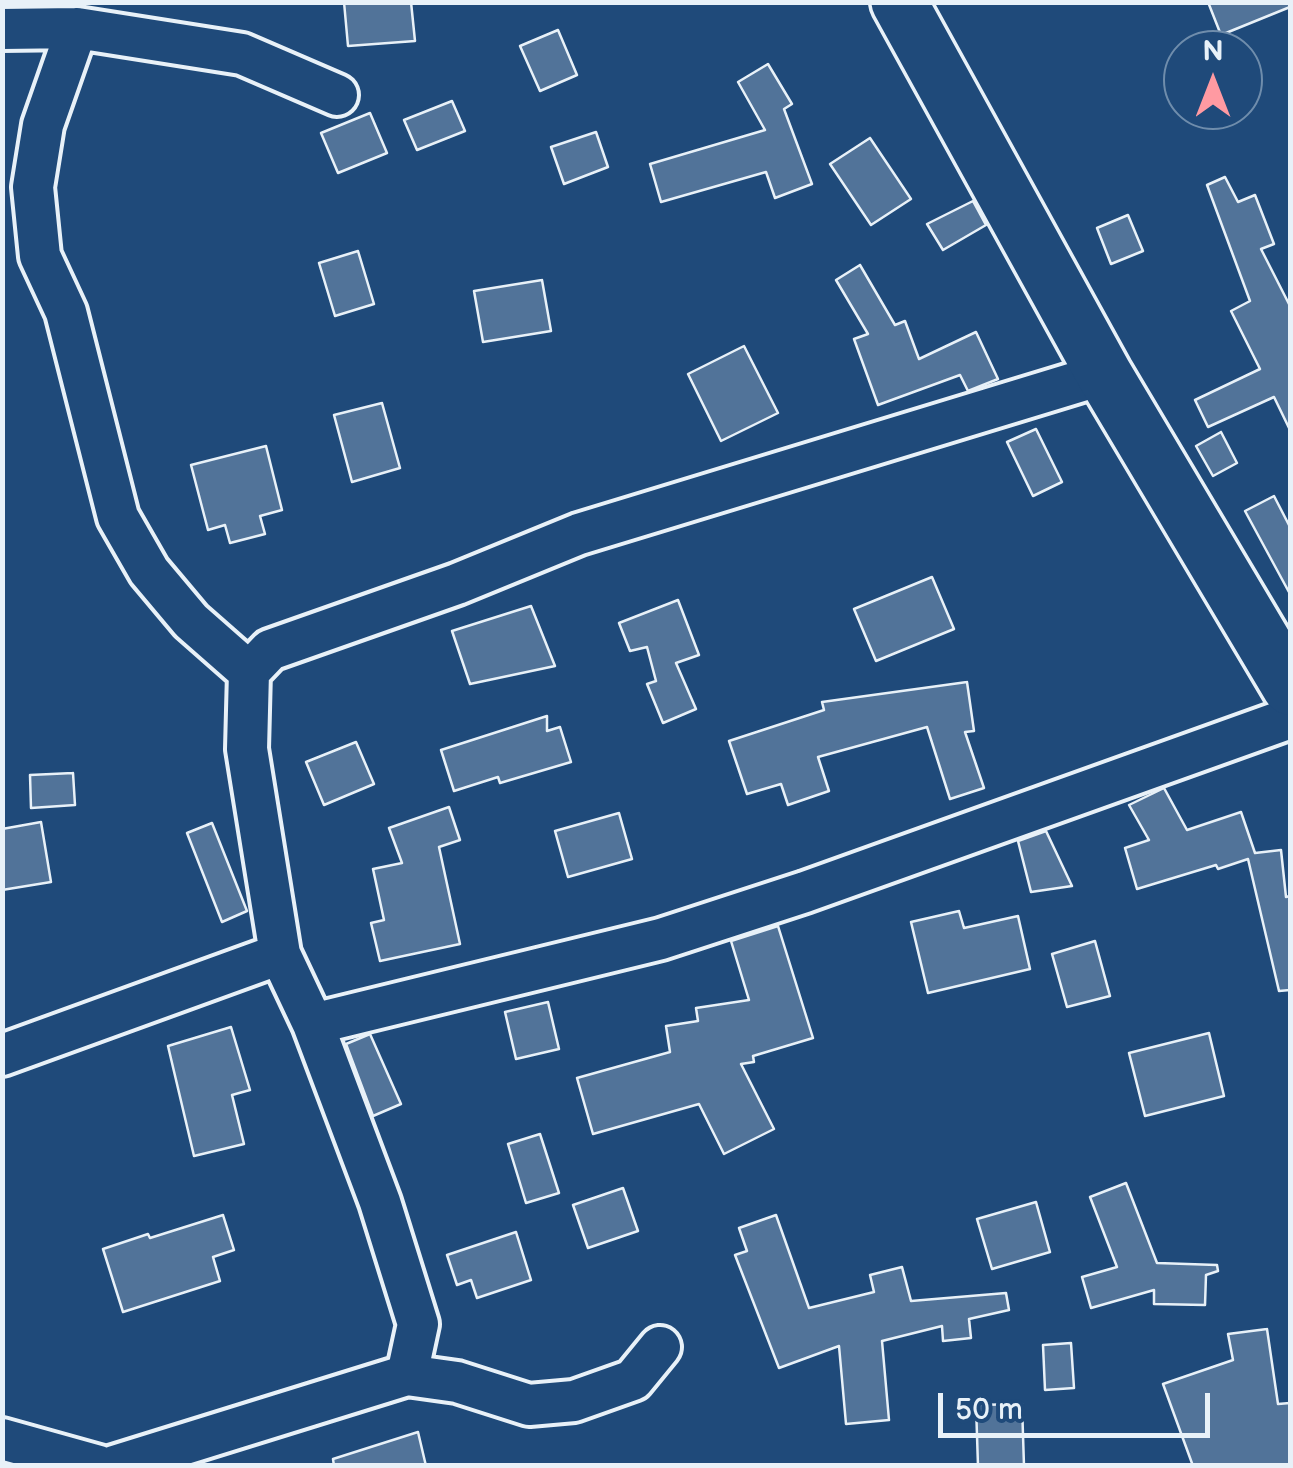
<!DOCTYPE html>
<style>
body{margin:0}
#map{position:relative;width:1293px;height:1468px;overflow:hidden;background:#1f4a7a;font-family:"Balsamiq Sans",sans-serif}
canvas{display:block}
.frame{position:absolute;inset:0;border:5px solid #e8f1f8;pointer-events:none}
.north{position:absolute;left:1163px;top:30px;width:100px;height:100px;box-sizing:border-box;background:#1f4a7a;border:2px solid #6f8dac;border-radius:50%;rotate:0deg;font-size:28px;font-weight:700;line-height:40px;text-align:center;color:#e8f1f8}
.north::after{content:'';display:block;margin:auto;width:35px;height:45px;background:#ff9aa2;clip-path:polygon(50% 0,100% 100%,50% 72%,0 100%)}
.scale{position:absolute;left:938px;top:1393px;width:272px;height:45px;box-sizing:border-box;border:5px solid #e8f1f8;border-top:0;padding-left:12px;font-size:30px;line-height:35px;white-space:nowrap;color:#e8f1f8;-webkit-text-stroke:8px #1f4a7a;paint-order:stroke}
</style>
<div id="map">
<canvas width="1293" height="1468"></canvas>
<div class="frame"></div>
<div class="north">N</div>
<div class="scale">50 m</div>
</div>
<script>
const ctx = document.querySelector('canvas').getContext('2d');
ctx.lineJoin = 'round';
function fill(path, color) { ctx.fillStyle = color; ctx.fill(path, 'evenodd'); }
const shape = rows => new Path2D(rows.map(r => 'M' + r).join(''));
function strokePath(path, color, width, dash) { ctx.strokeStyle = color; ctx.lineWidth = width; ctx.lineCap = dash ? 'butt' : 'round'; ctx.setLineDash(dash || []); ctx.stroke(path); }
const building = shape([
 [344,2,411,2,415,41,348,46,344,2],
 [1208,2,1290,2,1290,7,1221,35,1208,2],
 [558,30,577,75,540,91,520,46,558,30],
 [768,64,792,104,784,109,812,184,775,198,766,172,661,202,650,164,765,130,738,82,768,64],
 [452,101,465,131,417,150,404,120,452,101],
 [370,113,387,153,338,173,321,133,370,113],
 [596,132,608,167,564,184,551,147,596,132],
 [870,138,911,199,871,225,830,164,870,138],
 [1225,177,1238,202,1255,195,1274,244,1261,249,1290,306,1290,430,1274,397,1208,427,1195,400,1260,369,1231,311,1250,301,1207,185,1225,177],
 [973,201,986,225,943,250,927,224,973,201],
 [1128,215,1143,251,1111,264,1097,228,1128,215],
 [358,251,374,304,335,316,319,263,358,251],
 [860,265,895,325,905,321,919,359,976,332,998,379,968,391,960,375,878,405,854,339,868,334,836,280,860,265],
 [542,280,551,331,483,342,474,291,542,280],
 [744,346,778,413,721,441,688,374,744,346],
 [382,403,400,468,352,482,334,415,382,403],
 [1036,429,1062,482,1033,496,1007,442,1036,429],
 [1221,432,1237,463,1213,476,1196,446,1221,432],
 [266,446,282,510,260,516,265,534,230,543,225,525,208,530,191,465,266,446],
 [1274,496,1290,527,1290,594,1245,511,1274,496],
 [932,577,954,629,876,661,854,609,932,577],
 [678,600,699,655,676,663,696,709,663,723,647,684,656,681,647,647,630,651,619,623,678,600],
 [531,606,555,666,470,684,452,631,531,606],
 [967,682,974,731,965,732,984,788,950,799,927,727,818,757,829,791,788,805,781,784,747,794,729,741,824,710,822,702,967,682],
 [547,716,547,731,560,727,571,762,500,783,498,777,454,791,441,750,547,716],
 [356,742,374,784,324,805,306,762,356,742],
 [73,773,75,805,31,808,30,775,73,773],
 [1164,788,1187,830,1241,812,1255,853,1281,850,1286,897,1290,896,1290,990,1279,991,1248,859,1218,869,1216,865,1137,889,1125,848,1149,840,1129,805,1164,788],
 [449,807,460,840,439,847,460,944,380,961,371,923,384,920,373,869,402,863,389,828,449,807],
 [619,813,632,859,568,877,555,831,619,813],
 [41,822,51,882,2,890,2,829,41,822],
 [212,823,247,911,222,922,187,833,212,823],
 [1046,831,1072,886,1031,892,1018,841,1046,831],
 [959,911,964,928,1018,916,1030,969,928,993,911,922,959,911],
 [778,926,813,1038,753,1056,754,1062,741,1064,774,1129,724,1154,699,1104,593,1134,577,1078,670,1052,666,1026,698,1021,696,1008,749,1000,731,941,778,926],
 [1095,941,1110,996,1067,1007,1052,954,1095,941],
 [548,1002,559,1049,516,1059,505,1012,548,1002],
 [231,1027,250,1090,232,1095,244,1144,194,1156,168,1046,231,1027],
 [1209,1033,1224,1096,1145,1116,1129,1053,1209,1033],
 [370,1034,401,1104,373,1116,346,1044,370,1034],
 [540,1134,559,1193,526,1203,508,1144,540,1134],
 [1126,1183,1157,1263,1217,1265,1218,1271,1206,1275,1205,1305,1154,1304,1154,1290,1091,1308,1082,1277,1117,1267,1090,1197,1126,1183],
 [623,1188,638,1231,588,1248,573,1205,623,1188],
 [1036,1202,1050,1252,992,1269,977,1219,1036,1202],
 [223,1215,234,1250,213,1257,220,1281,123,1312,103,1249,148,1234,150,1238,223,1215],
 [776,1215,809,1308,874,1292,870,1275,902,1267,911,1301,1006,1293,1009,1310,969,1319,971,1338,943,1341,942,1326,882,1341,889,1420,846,1424,839,1346,779,1368,735,1255,747,1251,739,1228,776,1215],
 [516,1232,531,1280,477,1298,471,1280,457,1285,447,1255,516,1232],
 [1267,1329,1278,1404,1290,1403,1290,1466,1193,1466,1163,1384,1233,1360,1228,1334,1267,1329],
 [1071,1343,1074,1388,1045,1390,1043,1345,1071,1343],
 [1022,1404,1024,1466,978,1466,976,1405,1022,1404],
 [418,1432,426,1466,334,1466,333,1459,418,1432]
]);
const street = shape([
 [77,28,43,125,33,187,40,256,66,312,118,517,149,571,191,621,249,672],
 [2,29,77,28,242,54,337,95],
 [313,1024,661,939,805,892,1290,718],
 [2,1055,280,954],
 [407,1375,457,1382,529,1405,574,1401,633,1380,660,1347],
 [2,1439,99,1466],
 [114,1466,407,1375,418,1324,380,1202,313,1024,280,954,247,749,249,672,270,650,457,584,579,534,1104,374]
]);
const secondary = shape([
 [899,2,1104,374,1290,687]
]);
fill(building, '#517399');
strokePath(building, '#e8f1f8', 2.5);
strokePath(street, '#e8f1f8', 48);
strokePath(secondary, '#e8f1f8', 62);
strokePath(street, '#1f4a7a', 40);
strokePath(secondary, '#1f4a7a', 55);
</script>
